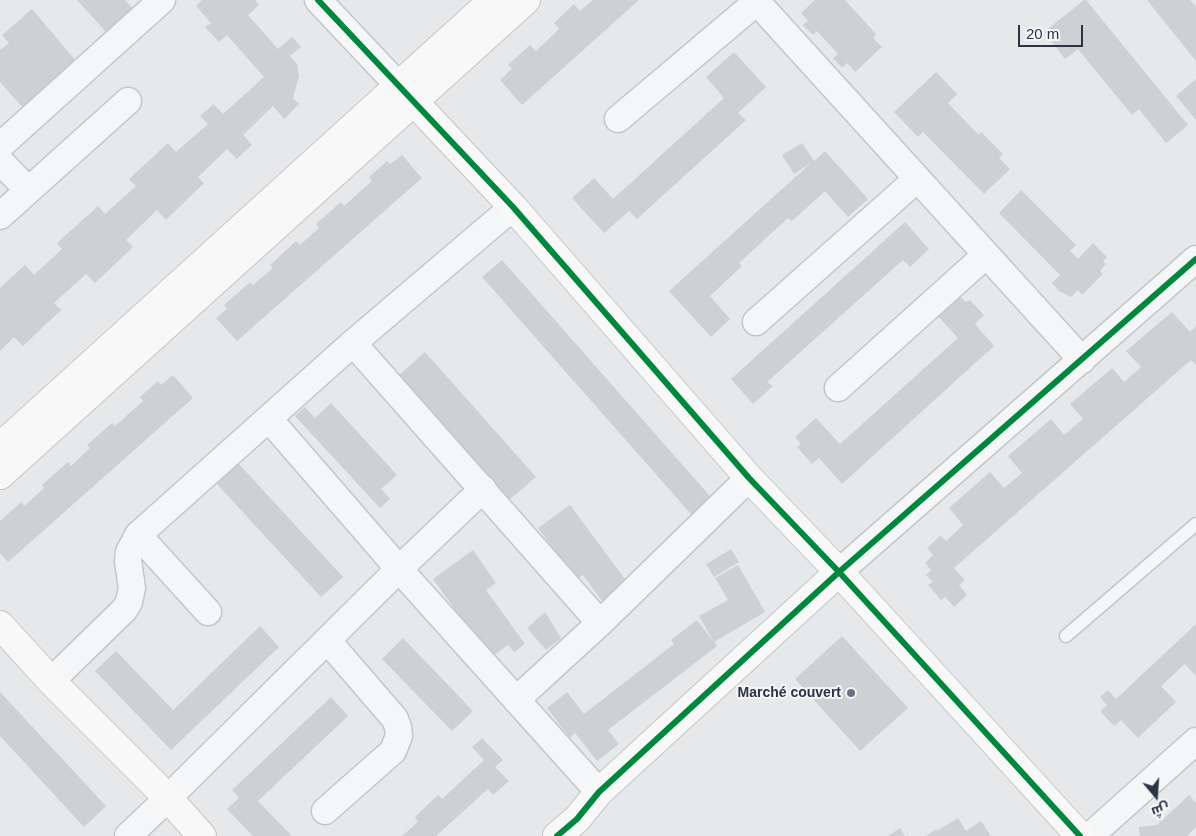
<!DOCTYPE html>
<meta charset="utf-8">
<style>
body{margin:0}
#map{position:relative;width:1196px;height:836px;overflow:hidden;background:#e6e8ea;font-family:Helvetica,Cairo,sans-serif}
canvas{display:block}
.north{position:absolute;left:1131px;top:771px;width:50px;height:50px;-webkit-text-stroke:4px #f4f6f9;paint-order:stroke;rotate:162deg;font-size:14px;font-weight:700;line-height:20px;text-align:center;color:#2b3445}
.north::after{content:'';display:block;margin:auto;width:18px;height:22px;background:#2b3445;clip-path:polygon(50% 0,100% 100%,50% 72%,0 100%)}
.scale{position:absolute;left:1018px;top:25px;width:65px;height:22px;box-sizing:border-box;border:2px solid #2b3445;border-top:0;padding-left:6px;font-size:15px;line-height:18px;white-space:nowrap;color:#2b3445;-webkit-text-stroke:4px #f4f6f9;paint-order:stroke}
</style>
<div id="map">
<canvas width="1196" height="836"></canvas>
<div class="north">ش</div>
<div class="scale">20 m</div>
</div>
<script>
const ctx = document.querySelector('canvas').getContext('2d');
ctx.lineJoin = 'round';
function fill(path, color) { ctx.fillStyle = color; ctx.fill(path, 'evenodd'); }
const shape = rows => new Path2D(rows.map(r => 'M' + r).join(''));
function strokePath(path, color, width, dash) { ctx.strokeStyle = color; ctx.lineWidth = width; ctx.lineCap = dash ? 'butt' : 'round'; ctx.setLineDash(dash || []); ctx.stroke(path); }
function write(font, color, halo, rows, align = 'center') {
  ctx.font = font + ' Helvetica,sans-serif'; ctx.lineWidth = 4; ctx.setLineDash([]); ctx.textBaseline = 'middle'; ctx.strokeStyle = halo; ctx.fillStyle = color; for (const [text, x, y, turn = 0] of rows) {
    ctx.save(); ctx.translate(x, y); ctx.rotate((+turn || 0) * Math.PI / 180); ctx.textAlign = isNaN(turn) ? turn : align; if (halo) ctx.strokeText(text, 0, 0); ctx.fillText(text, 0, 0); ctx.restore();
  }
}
const building = shape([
 [77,0,125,0,133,9,106,32],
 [202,0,255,0,259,5,248,15,278,49,292,37,301,47,290,56,297,64,299,76,293,98,299,104,284,119,273,106,243,135,252,145,237,159,227,149,198,177,204,183,166,220,157,210,126,240,133,247,95,283,86,274,54,303,61,310,23,346,14,337,0,351,0,288,25,265,34,275,62,249,57,243,98,206,105,214,136,186,129,179,168,143,176,152,208,124,200,116,214,104,223,114,264,77,227,35,219,42,205,27,211,23,196,6],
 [593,0,639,0,522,105,500,80,512,69,508,65,530,45,536,51,559,29,554,23,574,4,580,11],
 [815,0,845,0,876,34,873,38,882,47,855,72,847,63,842,68,833,58,838,54,817,31,813,35,803,25,808,21,801,13],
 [1084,0,1086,0,1188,125,1166,143,1139,109,1132,115,1078,49,1065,59,1044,32],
 [1147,0,1190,0,1196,7,1196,61],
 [32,9,77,62,24,109,0,82,0,50,9,43,2,35],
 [734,52,766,87,738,113,746,120,637,219,629,211,604,233,572,198,594,178,613,199,724,98,706,77],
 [936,72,957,94,948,103,979,135,981,132,1003,154,999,158,1010,169,984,194,923,132,918,137,894,112],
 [1196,79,1196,120,1176,96],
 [802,143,814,161,825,151,868,199,848,217,825,191,792,221,788,218,739,263,742,266,710,296,730,319,711,337,669,291,812,162,794,174,782,155],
 [402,155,422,178,237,341,216,318,227,309,224,305,250,282,253,285,273,268,270,265,296,241,300,245,319,228,316,224,341,202,344,206,372,181,369,177,387,161,390,164],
 [1021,190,1076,245,1070,251,1078,259,1093,243,1107,257,1103,261,1106,264,1100,271,1103,274,1082,295,1078,290,1071,297,1059,291,1052,283,1060,275,999,213],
 [905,222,929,249,910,267,903,260,767,382,773,386,753,404,731,379],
 [502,260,716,503,698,522,482,277],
 [959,295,966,302,970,300,984,315,975,324,994,346,842,484,819,458,812,464,797,447,801,444,795,437,816,418,840,444,958,338,937,315],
 [1172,312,1190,332,1196,326,1196,365,1191,360,954,568,965,580,959,585,967,595,954,607,945,597,941,600,928,585,933,582,926,575,931,570,925,563,933,555,927,548,941,535,946,541,963,525,949,508,990,472,1004,488,1022,473,1008,456,1051,419,1064,435,1083,419,1070,404,1112,368,1124,382,1141,367,1126,351],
 [425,352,536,477,508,501,398,376],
 [173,375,193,398,8,562,0,553,0,521,21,502,24,506,44,488,42,485,68,462,71,466,90,448,87,445,112,423,115,426,143,401,140,397,158,381,161,385],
 [331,403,397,475,381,489,390,499,380,508,295,416,305,407,315,418],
 [238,463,343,577,321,597,216,483],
 [570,505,630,586,605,605,583,575,576,580,538,528],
 [731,549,739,562,714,577,706,564],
 [473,550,496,583,486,590,525,644,514,652,508,645,490,658,433,579],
 [738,565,765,612,714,642,699,616,728,600,715,578],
 [545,612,561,638,546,650,527,628],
 [697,620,717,646,608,730,619,744,597,761,575,733,570,738,547,708,567,692,584,714,674,644,671,640],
 [1196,624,1196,676,1185,664,1161,686,1176,702,1138,738,1121,720,1114,726,1100,711,1107,705,1100,697,1108,690,1116,699],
 [260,626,279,647,171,750,95,671,116,651,173,710],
 [842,636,908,708,860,751,795,679],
 [403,638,473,711,452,731,382,659],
 [0,692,106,806,84,827,0,736],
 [331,697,348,716,258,801,292,836,253,836,227,809,239,798,232,790],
 [482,738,503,760,495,767,509,781,493,795,488,789,436,836,402,836,418,822,415,817,438,795,442,799,484,760,472,747],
 [1189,795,1196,803,1196,827,1187,836,1140,836,1139,827,1157,825],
 [958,818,966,831,981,821,991,836,926,836,936,829,937,831],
 [900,828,905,836,888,836]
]);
const lane = shape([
 [1066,636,1196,524]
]);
const street = shape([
 [318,0,398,85],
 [757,2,1082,360],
 [618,119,759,0],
 [0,146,162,0],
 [0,161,28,190],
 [0,216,128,101],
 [756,322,917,179],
 [353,343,600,623],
 [838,388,986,255],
 [269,419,399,569,599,792],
 [138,535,208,612],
 [839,572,1196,259],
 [51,681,124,610,129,602,132,588,128,561,129,552,138,535,353,343,513,207],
 [516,700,600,623,749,478],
 [325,811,393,751,399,736,398,727,395,719,327,640],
 [128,836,168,798,399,569,483,489],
 [1090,836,1196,741]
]);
const secondary = shape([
 [398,85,513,207,749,478,839,572,1080,836],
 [0,447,493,0],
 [0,475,526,0],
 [0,625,51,681,168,798,202,836],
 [557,836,577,819,599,792,839,572]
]);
const cycleway = shape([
 [318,0,513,207,749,478,839,572,1080,836],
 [557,836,577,819,599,792,839,572,1196,259]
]);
const markers = [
 [851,693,5,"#6c737f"]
];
const poiNames = [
 ["Marché couvert",841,693]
];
fill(building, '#ced0d3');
strokePath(lane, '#c4c6c8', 15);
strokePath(street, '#c4c6c8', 29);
strokePath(secondary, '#c4c6c8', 30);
strokePath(lane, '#f5f6f7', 12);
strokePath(street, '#f5f6f7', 26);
strokePath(secondary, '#f8f8f8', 28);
strokePath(cycleway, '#00873e', 6);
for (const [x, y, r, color] of markers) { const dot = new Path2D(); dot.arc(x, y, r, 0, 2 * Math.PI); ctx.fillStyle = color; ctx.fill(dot); strokePath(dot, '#f4f6f9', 2); }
write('bold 14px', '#2b3445', '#f4f6f9', poiNames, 'right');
</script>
